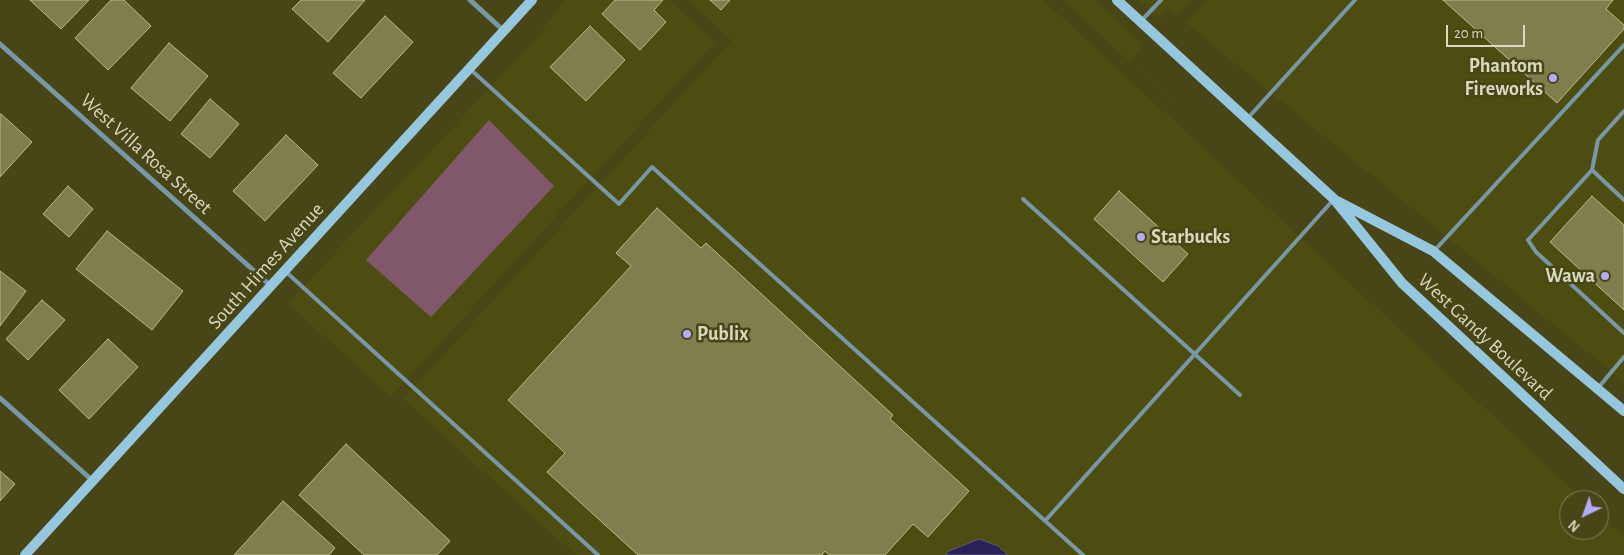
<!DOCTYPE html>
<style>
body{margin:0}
#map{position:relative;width:1624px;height:555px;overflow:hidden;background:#484616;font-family:"Alegreya Sans",sans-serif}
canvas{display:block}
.north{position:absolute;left:1559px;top:490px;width:50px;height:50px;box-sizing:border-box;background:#484616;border:1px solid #82805a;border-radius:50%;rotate:222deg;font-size:14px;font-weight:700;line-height:20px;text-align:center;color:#d8d8bf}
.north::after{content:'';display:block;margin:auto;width:18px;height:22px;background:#b3acf9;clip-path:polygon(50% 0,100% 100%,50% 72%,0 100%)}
.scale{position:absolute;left:1446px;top:25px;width:79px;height:22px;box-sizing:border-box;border:2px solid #d8d8bf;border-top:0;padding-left:6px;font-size:15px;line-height:18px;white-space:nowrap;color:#d8d8bf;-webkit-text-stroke:4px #484616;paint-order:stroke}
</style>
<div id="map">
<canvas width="1624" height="555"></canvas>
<div class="north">N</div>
<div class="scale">20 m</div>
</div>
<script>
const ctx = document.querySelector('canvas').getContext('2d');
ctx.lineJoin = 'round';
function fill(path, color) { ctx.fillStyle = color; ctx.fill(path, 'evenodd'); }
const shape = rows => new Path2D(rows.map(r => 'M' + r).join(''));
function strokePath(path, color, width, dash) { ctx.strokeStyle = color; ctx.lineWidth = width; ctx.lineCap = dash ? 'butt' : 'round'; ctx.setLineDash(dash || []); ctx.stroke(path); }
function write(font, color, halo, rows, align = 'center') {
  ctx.font = font + ' "Alegreya Sans",sans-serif'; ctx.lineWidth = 5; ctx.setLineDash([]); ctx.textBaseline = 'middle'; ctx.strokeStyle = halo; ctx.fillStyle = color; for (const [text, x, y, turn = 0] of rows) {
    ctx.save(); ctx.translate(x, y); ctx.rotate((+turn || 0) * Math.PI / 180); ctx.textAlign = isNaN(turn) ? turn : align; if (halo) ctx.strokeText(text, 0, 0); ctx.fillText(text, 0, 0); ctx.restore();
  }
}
const built = shape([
 [565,0,668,0,715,42,391,397,288,303,536,39],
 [688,0,1043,0,1584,500,1569,500,1569,530,1599,530,1599,514,1624,537,1624,555,576,555,403,399,732,40],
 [1063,0,1094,0,1143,44,1131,61,1207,133],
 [1139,0,1192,0,1177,16,1168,9,1161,20],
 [1207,0,1624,0,1624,382,1186,23]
]);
const green = shape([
 [489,120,554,186,431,317,366,260]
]);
const water = shape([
 [979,539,998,546,1008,555,945,555,949,551,979,539]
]);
const building = shape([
 [30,0,89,0,61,29,30,0],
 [111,0,124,0,151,26,108,70,75,38,111,0],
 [301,0,365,0,328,42,292,9,301,0],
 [615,0,663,0,654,10,666,22,640,50,602,14,615,0],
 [710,0,730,0,721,10,710,0],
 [1443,0,1613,0,1606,9,1624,25,1624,29,1557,103,1443,0],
 [385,16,413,42,361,98,333,73,385,16],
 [590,26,625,60,586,101,550,67,590,26],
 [169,43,208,76,170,121,131,88,169,43],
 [210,99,239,124,210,158,181,134,210,99],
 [1,114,32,142,0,177,0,116,1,114],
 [286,135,318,165,265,221,233,191,286,135],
 [68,186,93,209,69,237,43,214,68,186],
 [1119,191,1188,254,1163,282,1094,219,1119,191],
 [1592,196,1624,225,1624,310,1550,242,1592,196],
 [657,208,701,248,706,243,893,415,890,419,969,491,928,537,913,524,885,555,829,555,825,551,822,555,638,555,547,472,565,453,508,400,631,266,616,253,657,208],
 [107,231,183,291,152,330,76,269,107,231],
 [0,271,26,291,0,326,0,271],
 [42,300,65,320,28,360,6,339,42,300],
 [108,339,138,367,89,419,59,390,108,339],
 [346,444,450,541,437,555,364,555,299,495,346,444],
 [0,471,15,484,0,501,0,471],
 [283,501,335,548,329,555,234,555,283,501]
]);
const lane = shape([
 [1142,20,1161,0],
 [470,69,619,204,652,167,1083,555],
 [1247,119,1355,0],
 [1592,170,1598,140,1624,111],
 [1023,199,1240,395],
 [1624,200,1592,170,1528,240,1536,252,1624,333],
 [1434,251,1624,45],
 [285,271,598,555],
 [1598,388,1624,357],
 [1045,521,1334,199]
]);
const street = shape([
 [470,0,504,31],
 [0,44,271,286],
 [0,398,93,481]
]);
const secondary = shape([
 [1117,0,1334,199,1402,283,1624,489],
 [1337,201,1433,251,1624,411],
 [25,555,532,0]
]);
const markers = [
 [1553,78,5,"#b3acf9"],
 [1141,237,5,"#b3acf9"],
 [1605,276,5,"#b3acf9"],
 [687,334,5,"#b3acf9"]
];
const poiNames = [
 ["Phantom",1543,66],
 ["Fireworks",1543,89],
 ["Starbucks",1151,237,"left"],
 ["Wawa",1595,276],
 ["Publix",697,334,"left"]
];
const streetNames = [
 ["West Villa Rosa Street",146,154,42],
 ["South Himes Avenue",266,266,-48],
 ["West Gandy Boulevard",1485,337,43]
];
fill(built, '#4e4d11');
fill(green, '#81576c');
fill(water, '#2b2257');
strokePath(water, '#5f5976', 1);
fill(building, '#7f7e4e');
strokePath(building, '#baba88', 1);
strokePath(lane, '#7998a7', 4);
strokePath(street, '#7998a7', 5);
strokePath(secondary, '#95c8df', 10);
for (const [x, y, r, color] of markers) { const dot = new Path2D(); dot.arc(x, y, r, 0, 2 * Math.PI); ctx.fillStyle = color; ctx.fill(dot); strokePath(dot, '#484616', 2); }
write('bold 20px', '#d8d8bf', '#484616', poiNames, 'right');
write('20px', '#d8d8bf', '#484616', streetNames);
</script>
